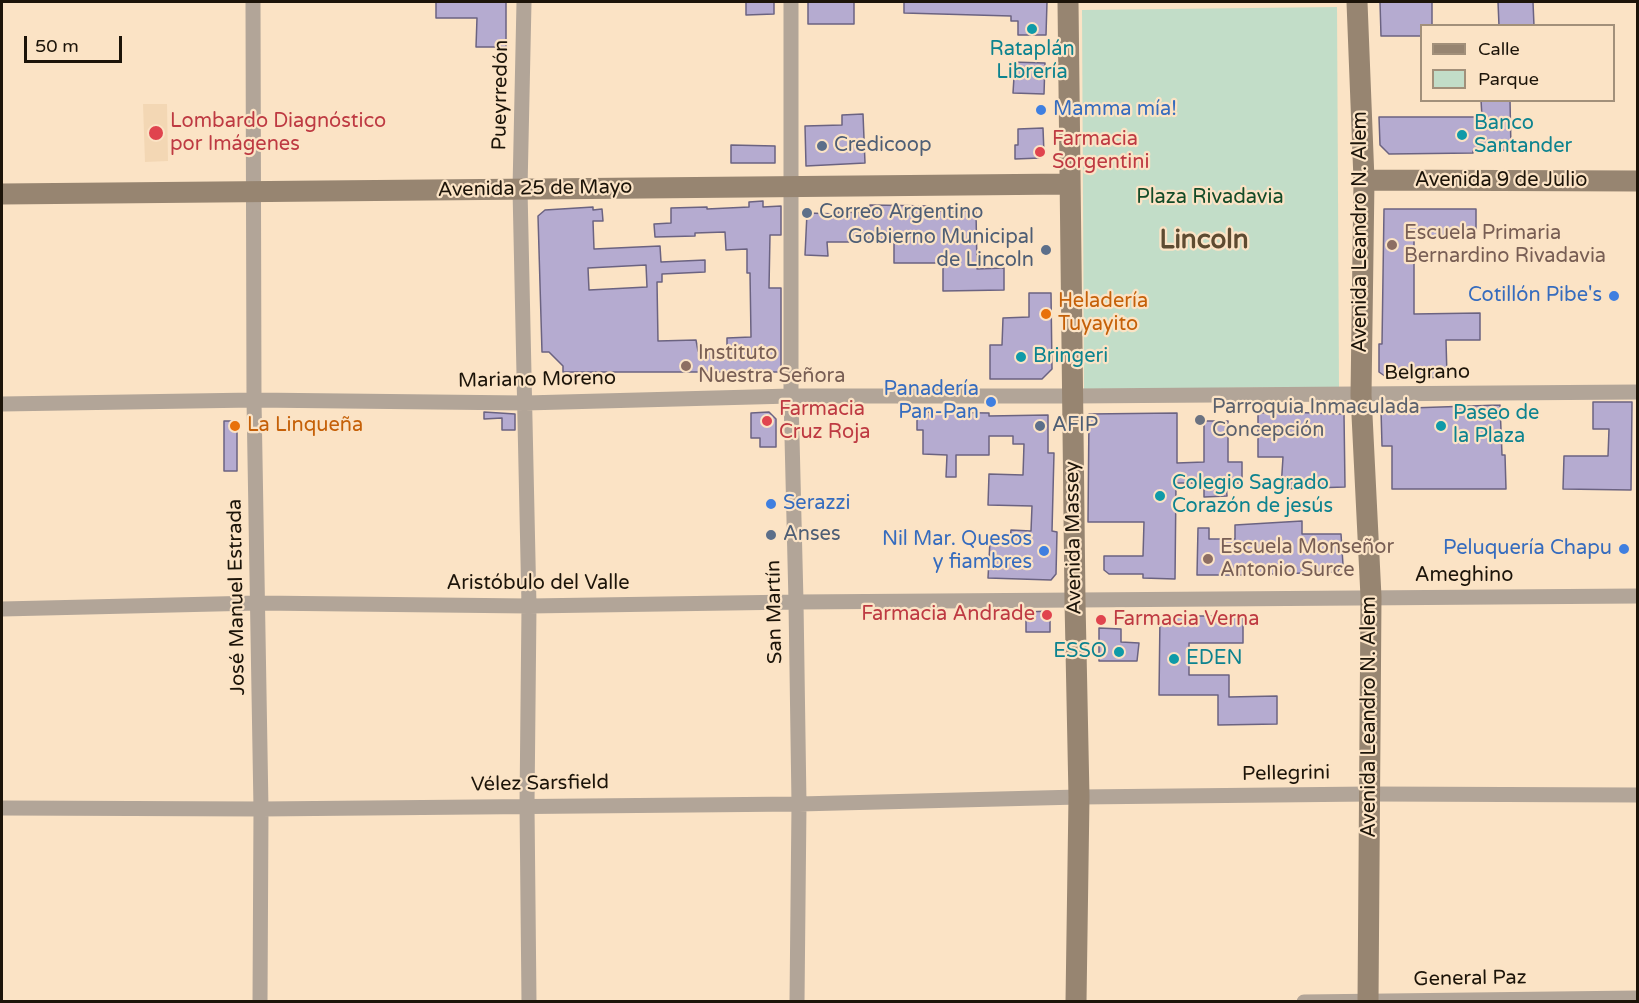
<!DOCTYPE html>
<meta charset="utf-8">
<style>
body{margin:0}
#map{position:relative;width:1639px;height:1003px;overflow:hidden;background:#fbe3c5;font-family:"Varela Round",sans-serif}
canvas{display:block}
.frame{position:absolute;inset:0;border:3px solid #1c1409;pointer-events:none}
.legend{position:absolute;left:1420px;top:24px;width:195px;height:78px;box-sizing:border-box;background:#fbe3c5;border:2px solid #a2907a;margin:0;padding:8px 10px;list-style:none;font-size:18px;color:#1c1409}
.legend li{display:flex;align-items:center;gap:12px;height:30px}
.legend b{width:30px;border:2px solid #a2907a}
.scale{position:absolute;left:24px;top:36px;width:98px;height:27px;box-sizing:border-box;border:3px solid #1c1409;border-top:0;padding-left:8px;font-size:18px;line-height:21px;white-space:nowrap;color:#1c1409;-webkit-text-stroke:4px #fbe3c5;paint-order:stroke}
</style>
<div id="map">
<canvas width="1639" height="1003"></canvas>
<div class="frame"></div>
<ul class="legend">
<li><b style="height:8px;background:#978571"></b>Calle</li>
<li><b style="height:16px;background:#c2ddc8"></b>Parque</li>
</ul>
<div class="scale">50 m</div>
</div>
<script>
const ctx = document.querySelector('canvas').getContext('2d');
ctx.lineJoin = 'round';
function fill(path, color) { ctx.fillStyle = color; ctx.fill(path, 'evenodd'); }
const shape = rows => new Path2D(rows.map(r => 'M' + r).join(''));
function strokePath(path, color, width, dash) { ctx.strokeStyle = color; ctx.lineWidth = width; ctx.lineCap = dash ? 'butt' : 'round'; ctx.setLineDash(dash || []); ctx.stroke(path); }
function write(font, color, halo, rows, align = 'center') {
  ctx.font = font + ' "Varela Round",sans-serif'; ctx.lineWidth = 4.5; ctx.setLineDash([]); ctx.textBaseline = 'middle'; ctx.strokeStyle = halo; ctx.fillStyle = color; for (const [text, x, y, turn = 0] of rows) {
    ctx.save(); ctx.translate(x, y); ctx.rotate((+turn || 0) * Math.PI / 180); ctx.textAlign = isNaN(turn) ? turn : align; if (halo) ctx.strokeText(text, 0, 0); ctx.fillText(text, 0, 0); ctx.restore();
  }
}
const built = shape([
 [143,104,167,104,168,161,145,162]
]);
const green = shape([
 [1337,7,1339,387,1084,389,1082,10]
]);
const building = shape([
 [436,2,506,2,506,47,476,47,477,18,436,18,436,2],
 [746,2,774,2,774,14,746,15,746,2],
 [808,2,854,2,854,24,808,24,808,2],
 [904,2,1047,2,1046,35,1018,35,1018,21,1011,21,1011,16,904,13,904,2],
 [1380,2,1432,2,1432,26,1422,26,1422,36,1381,36,1380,2],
 [1498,2,1533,2,1534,26,1499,26,1498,2],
 [1011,62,1045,63,1044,94,1013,93,1014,77,1010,76,1011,62],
 [1481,100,1510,100,1511,150,1473,151,1473,153,1389,154,1380,145,1379,117,1482,117,1481,100],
 [863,114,865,163,806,166,805,126,842,125,842,115,863,114],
 [1043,128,1044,154,1040,158,1015,159,1015,145,1018,145,1018,129,1043,128],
 [731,145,775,146,775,163,731,163,731,145],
 [763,201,763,207,781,206,781,235,770,235,769,288,781,288,781,372,563,372,563,366,549,352,542,352,538,216,545,210,593,207,593,210,602,209,603,221,593,221,594,249,660,246,661,262,705,260,705,272,662,274,662,282,657,282,658,341,696,340,698,351,727,349,727,338,751,337,750,273,747,273,747,249,726,250,725,232,695,233,695,236,655,237,654,224,671,223,671,208,707,207,707,209,749,207,749,202,763,201],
 [646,265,647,287,589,290,588,268,646,265],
 [870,205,931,206,931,211,976,211,977,269,1004,268,1004,290,943,291,943,263,894,263,894,240,862,239,862,242,827,242,828,256,805,255,807,213,838,214,838,212,870,213,870,205],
 [1384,209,1476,209,1476,236,1414,236,1414,314,1480,313,1480,340,1446,340,1447,377,1389,379,1379,372,1379,344,1382,344,1384,209],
 [1029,293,1051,293,1052,369,1042,379,990,379,990,345,1002,345,1003,318,1029,317,1029,293],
 [1593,402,1632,402,1631,490,1563,489,1564,456,1608,456,1609,429,1593,429,1593,402],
 [1500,405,1502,455,1505,455,1506,489,1392,489,1392,446,1382,446,1381,409,1500,405],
 [484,412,515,414,515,430,502,430,502,418,484,419,484,412],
 [769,412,776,419,776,447,760,447,760,438,751,438,751,413,769,412],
 [917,412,989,413,989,416,1048,415,1048,453,1054,453,1052,531,1057,532,1056,574,1051,580,988,578,990,541,1010,542,1011,530,1031,531,1032,506,988,505,989,474,1023,475,1024,444,1013,444,1013,436,989,436,989,455,956,455,956,477,946,477,947,455,923,454,923,430,917,430,917,412],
 [1283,412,1344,414,1345,487,1281,489,1283,457,1258,457,1258,413,1283,412],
 [1177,413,1177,463,1204,462,1204,421,1228,421,1228,462,1242,462,1242,483,1226,483,1227,496,1204,497,1204,483,1176,483,1175,579,1143,578,1143,574,1109,574,1104,570,1104,556,1143,556,1144,522,1088,522,1089,414,1177,413],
 [224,421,237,421,237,471,224,471,224,421],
 [1302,521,1302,534,1341,534,1343,565,1337,572,1241,575,1197,575,1198,528,1209,528,1209,539,1235,539,1235,525,1302,521],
 [1050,611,1050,632,1026,632,1026,612,1050,611],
 [1160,616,1243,616,1243,643,1189,643,1189,675,1229,675,1229,697,1277,696,1277,724,1218,725,1218,695,1159,695,1160,616],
 [1099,628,1121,629,1121,642,1139,643,1137,661,1099,661,1099,628]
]);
const minor = shape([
 [253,2,254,400,261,809,260,1002],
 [524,2,520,189,529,606,527,805,529,1002],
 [791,2,791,396,796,602,799,804,797,1002],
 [2,404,254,400,525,403,791,396,1073,396,1638,392],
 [2,609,258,603,529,606,796,602,1638,596],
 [2,808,261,809,799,804,1079,797,1371,794,1638,795],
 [1304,1002,1638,998]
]);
const secondary = shape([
 [1068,2,1075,601,1079,797,1076,1002],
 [1357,2,1364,180,1361,395,1371,597,1368,1002],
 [1364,180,1638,181],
 [2,194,1069,184]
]);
const markers = [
 [1032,29,6,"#0f9aa8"],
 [1041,110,6,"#3f7fe0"],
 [156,133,8,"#e0444e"],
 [1462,135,6,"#0f9aa8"],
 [822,146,6,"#5c6f8a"],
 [1040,152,6,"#e0444e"],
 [807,213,6,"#5c6f8a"],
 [1392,245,6,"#8d6e63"],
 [1046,250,6,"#5c6f8a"],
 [1614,296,6,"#3f7fe0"],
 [1046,314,6,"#e8710a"],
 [1021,357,6,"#0f9aa8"],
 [686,366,6,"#8d6e63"],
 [991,402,6,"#3f7fe0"],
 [1200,420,6,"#6b7280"],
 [767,421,6,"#e0444e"],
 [235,426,6,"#e8710a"],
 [1040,426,6,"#5c6f8a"],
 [1441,426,6,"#0f9aa8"],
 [1160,496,6,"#0f9aa8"],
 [771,504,6,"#3f7fe0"],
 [771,535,6,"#5c6f8a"],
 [1624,549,6,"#3f7fe0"],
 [1044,551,6,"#3f7fe0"],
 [1208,559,6,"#8d6e63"],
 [1047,615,6,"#e0444e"],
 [1101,620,6,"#e0444e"],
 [1119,652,6,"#0f9aa8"],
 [1174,659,6,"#0f9aa8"]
];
const cultureNames = [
 ["Rataplán",1032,50,"center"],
 ["Librería",1032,73,"center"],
 ["Banco",1474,124],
 ["Santander",1474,147],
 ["Bringeri",1033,357],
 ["Paseo de",1453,414],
 ["la Plaza",1453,437],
 ["Colegio Sagrado",1172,484],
 ["Corazón de jesús",1172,507],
 ["ESSO",1107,652,"right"],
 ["EDEN",1186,659]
];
const streetNames = [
 ["Pueyrredón",501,95,-89],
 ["Avenida 9 de Julio",1501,181],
 ["Avenida 25 de Mayo",535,189,-1],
 ["Avenida Leandro N. Alem",1361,232,-90],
 ["Belgrano",1427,373,-1],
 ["Mariano Moreno",537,380,-1],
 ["Avenida Massey",1074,538,-91],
 ["Ameghino",1464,576],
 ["Aristóbulo del Valle",538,584],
 ["José Manuel Estrada",237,597,-91],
 ["San Martín",775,612,-91],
 ["Avenida Leandro N. Alem",1370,717,-90],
 ["Pellegrini",1286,774,-1],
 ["Vélez Sarsfield",540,784,-1],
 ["General Paz",1470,979,-1]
];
const shopNames = [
 ["Mamma mía!",1053,110,"left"],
 ["Cotillón Pibe's",1602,296],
 ["Panadería",979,390],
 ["Pan-Pan",979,413],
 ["Serazzi",783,504,"left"],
 ["Nil Mar. Quesos",1032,540],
 ["y fiambres",1032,563],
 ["Peluquería Chapu",1612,549]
];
const healthNames = [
 ["Lombardo Diagnóstico",170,122],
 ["por Imágenes",170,145],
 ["Farmacia",1052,140],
 ["Sorgentini",1052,163],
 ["Farmacia",779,410],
 ["Cruz Roja",779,433],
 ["Farmacia Andrade",1035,615,"right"],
 ["Farmacia Verna",1113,620]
];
const serviceNames = [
 ["Credicoop",834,146],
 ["Correo Argentino",819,213],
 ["Gobierno Municipal",1034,238,"right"],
 ["de Lincoln",1034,261,"right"],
 ["AFIP",1052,426],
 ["Anses",783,535]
];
const parkNames = [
 ["Plaza Rivadavia",1210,198]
];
const educationNames = [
 ["Escuela Primaria",1404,234],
 ["Bernardino Rivadavia",1404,257],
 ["Instituto",698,354],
 ["Nuestra Señora",698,377],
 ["Escuela Monseñor",1220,548],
 ["Antonio Surce",1220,571]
];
const foodNames = [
 ["Heladería",1058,302],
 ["Tuyayito",1058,325],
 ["La Linqueña",247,426]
];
const worshipNames = [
 ["Parroquia Inmaculada",1212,408],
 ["Concepción",1212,431]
];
const districtNames = [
 ["Lincoln",1204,241]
];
fill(built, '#f3d7b4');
fill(green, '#c2ddc8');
fill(building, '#b5abd0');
strokePath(building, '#6b6381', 1.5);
strokePath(minor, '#b2a598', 15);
strokePath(secondary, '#978571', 21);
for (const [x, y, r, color] of markers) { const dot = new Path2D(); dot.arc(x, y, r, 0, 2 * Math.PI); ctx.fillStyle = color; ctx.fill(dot); strokePath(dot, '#fbe3c5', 2); }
write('20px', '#0d838f', '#fbe3c5', cultureNames, 'left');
write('20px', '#1c1409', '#fbe3c5', streetNames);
write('20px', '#366cbe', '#fbe3c5', shopNames, 'right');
write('20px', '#be3a42', '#fbe3c5', healthNames, 'left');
write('20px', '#4e5e75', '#fbe3c5', serviceNames, 'left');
write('20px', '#134b28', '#fbe3c5', parkNames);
write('20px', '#785e54', '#fbe3c5', educationNames, 'left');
write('20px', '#c56008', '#fbe3c5', foodNames, 'left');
write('20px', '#5b616d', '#fbe3c5', worshipNames, 'left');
write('bold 26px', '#5e4b31', '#fbe3c5', districtNames);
</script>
